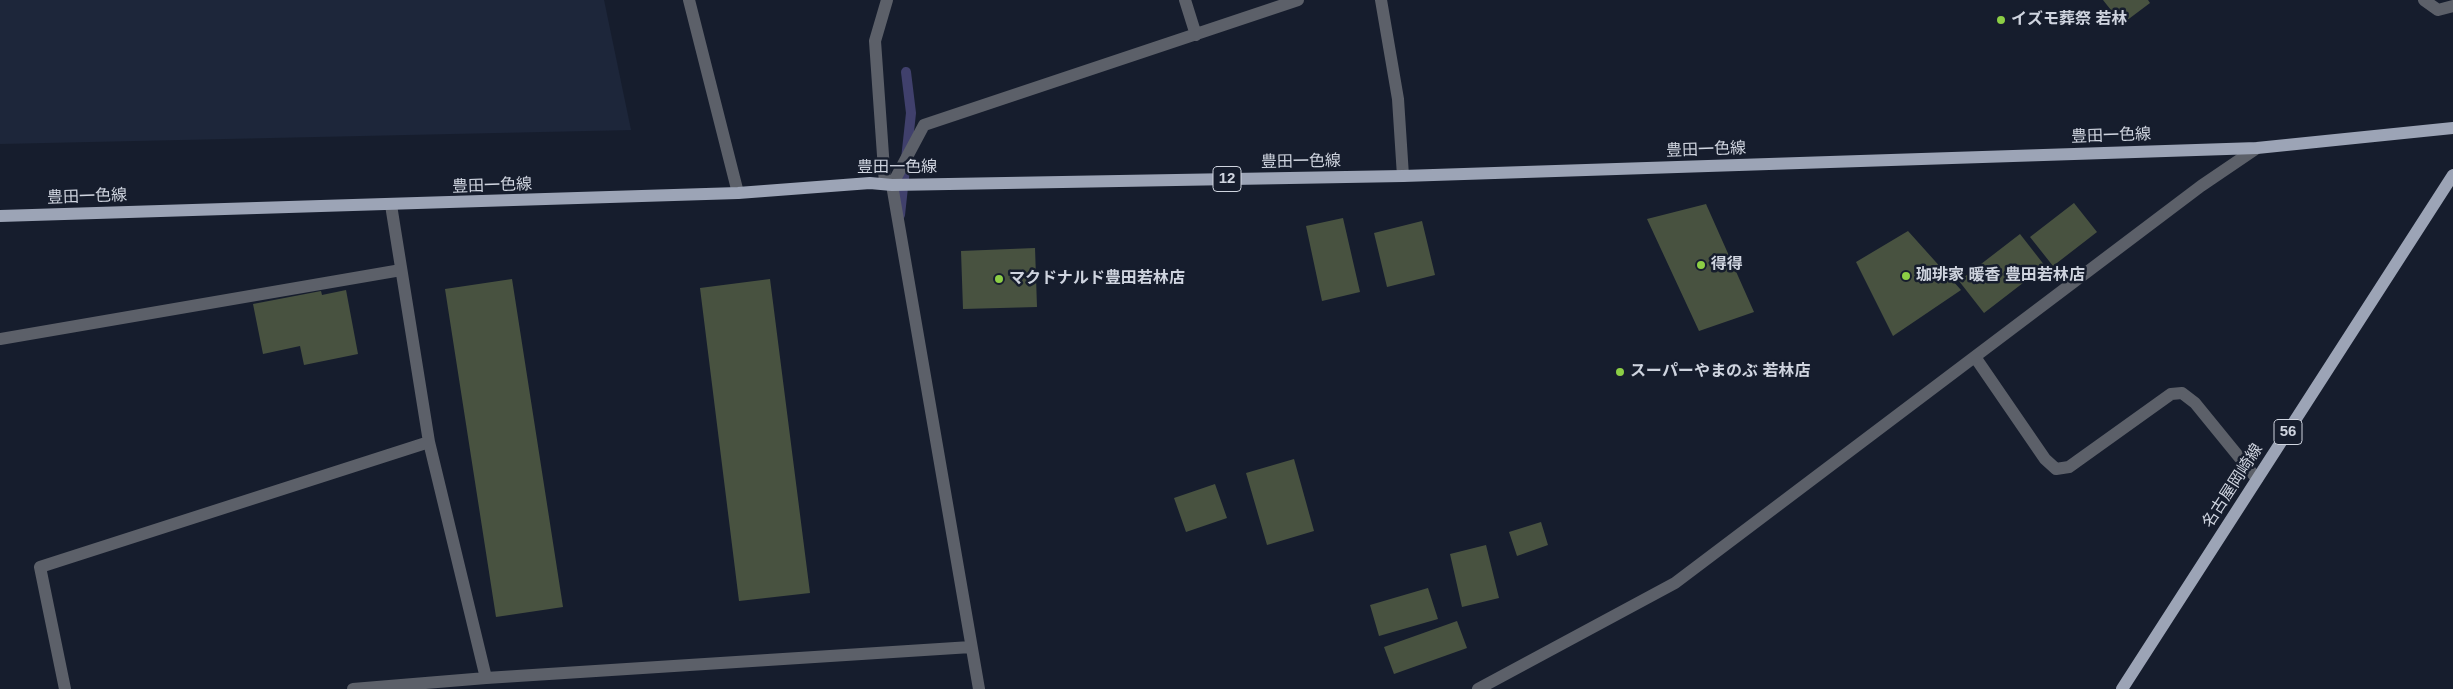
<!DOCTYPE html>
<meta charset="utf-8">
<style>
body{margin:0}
canvas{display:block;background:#161d2d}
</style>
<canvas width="2453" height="689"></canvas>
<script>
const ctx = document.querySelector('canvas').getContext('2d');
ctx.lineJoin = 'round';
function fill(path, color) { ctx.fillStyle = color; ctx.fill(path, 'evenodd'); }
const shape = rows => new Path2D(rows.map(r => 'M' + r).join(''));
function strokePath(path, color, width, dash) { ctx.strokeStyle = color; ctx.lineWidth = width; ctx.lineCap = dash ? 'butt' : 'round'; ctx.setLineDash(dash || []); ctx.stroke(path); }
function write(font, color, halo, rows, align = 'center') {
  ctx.font = font + ' Arial,"Noto Sans JP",sans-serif'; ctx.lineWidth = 5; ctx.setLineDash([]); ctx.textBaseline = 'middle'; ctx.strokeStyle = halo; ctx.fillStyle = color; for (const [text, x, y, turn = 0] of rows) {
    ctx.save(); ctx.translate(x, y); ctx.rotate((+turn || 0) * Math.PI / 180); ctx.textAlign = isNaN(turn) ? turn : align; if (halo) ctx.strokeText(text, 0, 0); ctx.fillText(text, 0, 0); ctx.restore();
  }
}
const built = shape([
 [0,0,604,0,631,130,0,144]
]);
const stream = shape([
 [900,215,911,113,906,72]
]);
const building = shape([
 [2103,0,2148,0,2150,3,2122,24],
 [2074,203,2097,232,2053,266,2030,237],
 [1706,204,1754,312,1699,331,1647,219],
 [1343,218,1360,292,1322,301,1306,226],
 [1422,221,1435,275,1387,287,1374,233],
 [1908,231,1961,290,1893,336,1856,262],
 [2020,234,2045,266,1984,313,1959,281],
 [1035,248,1037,307,963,309,961,251],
 [512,279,563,607,496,617,445,289],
 [770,279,810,593,739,601,700,288],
 [346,290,358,354,304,365,300,346,263,354,253,304,321,291,322,295],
 [1294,459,1314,531,1267,545,1246,473],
 [1215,484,1227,518,1186,532,1174,498],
 [1541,522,1548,545,1517,556,1509,532],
 [1486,545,1499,598,1462,607,1450,554],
 [1428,588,1438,619,1379,636,1370,605],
 [1457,621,1467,648,1394,674,1384,647]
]);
const minor = shape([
 [689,0,738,193],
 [1185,0,1196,35],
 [1381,0,1398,99,1403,176],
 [2424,0,2438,10,2453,6],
 [885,184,875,41,887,0],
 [391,205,429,442,486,678],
 [0,339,401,270],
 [1975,357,2045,459,2056,469,2069,467,2171,394,2182,393,2195,403,2257,479],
 [65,689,40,567,429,442],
 [353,689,486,678,971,647],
 [979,689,892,185,924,125,1298,0],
 [1478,689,1675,583,2201,186,2257,148]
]);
const major = shape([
 [0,216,738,193,870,183,892,185,1403,176,2257,148,2453,128],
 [2122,689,2453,175]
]);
const markers = [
 [2001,20,5,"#8cce45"],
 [1701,265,5,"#8cce45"],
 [1906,276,5,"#8cce45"],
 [999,279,5,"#8cce45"],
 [1620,372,5,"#8cce45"]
];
const shields = [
 [1227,179,28],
 [2288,432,28]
];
const shieldNames = [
 ["12",1227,179],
 ["56",2288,432]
];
const poiNames = [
 ["イズモ葬祭 若林",2011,20],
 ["得得",1711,265],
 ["珈琲家 暖香 豊田若林店",1916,276],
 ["マクドナルド豊田若林店",1009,279],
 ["スーパーやまのぶ 若林店",1630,372]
];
const streetNames = [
 ["豊田一色線",2111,136,-2],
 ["豊田一色線",1706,150,-2],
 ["豊田一色線",1301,162,-1],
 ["豊田一色線",897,168],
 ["豊田一色線",492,186,-2],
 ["豊田一色線",87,197,-2],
 ["名古屋岡崎線",2233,486,-57]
];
fill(built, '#1d263a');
strokePath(stream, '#40406c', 10);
fill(building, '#485240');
strokePath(minor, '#5c6069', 12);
strokePath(major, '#9ca4b6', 12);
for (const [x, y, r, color] of markers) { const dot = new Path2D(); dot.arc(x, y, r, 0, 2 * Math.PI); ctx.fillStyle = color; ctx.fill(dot); strokePath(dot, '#161d2d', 2); }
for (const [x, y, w] of shields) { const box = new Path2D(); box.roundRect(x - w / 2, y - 12.5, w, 25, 4); ctx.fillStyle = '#161d2d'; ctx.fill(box); strokePath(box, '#cfd4df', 1); }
write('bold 15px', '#cfd4df', null, shieldNames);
write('bold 16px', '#cfd4df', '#161d2d', poiNames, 'left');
write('16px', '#cfd4df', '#161d2d', streetNames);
</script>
